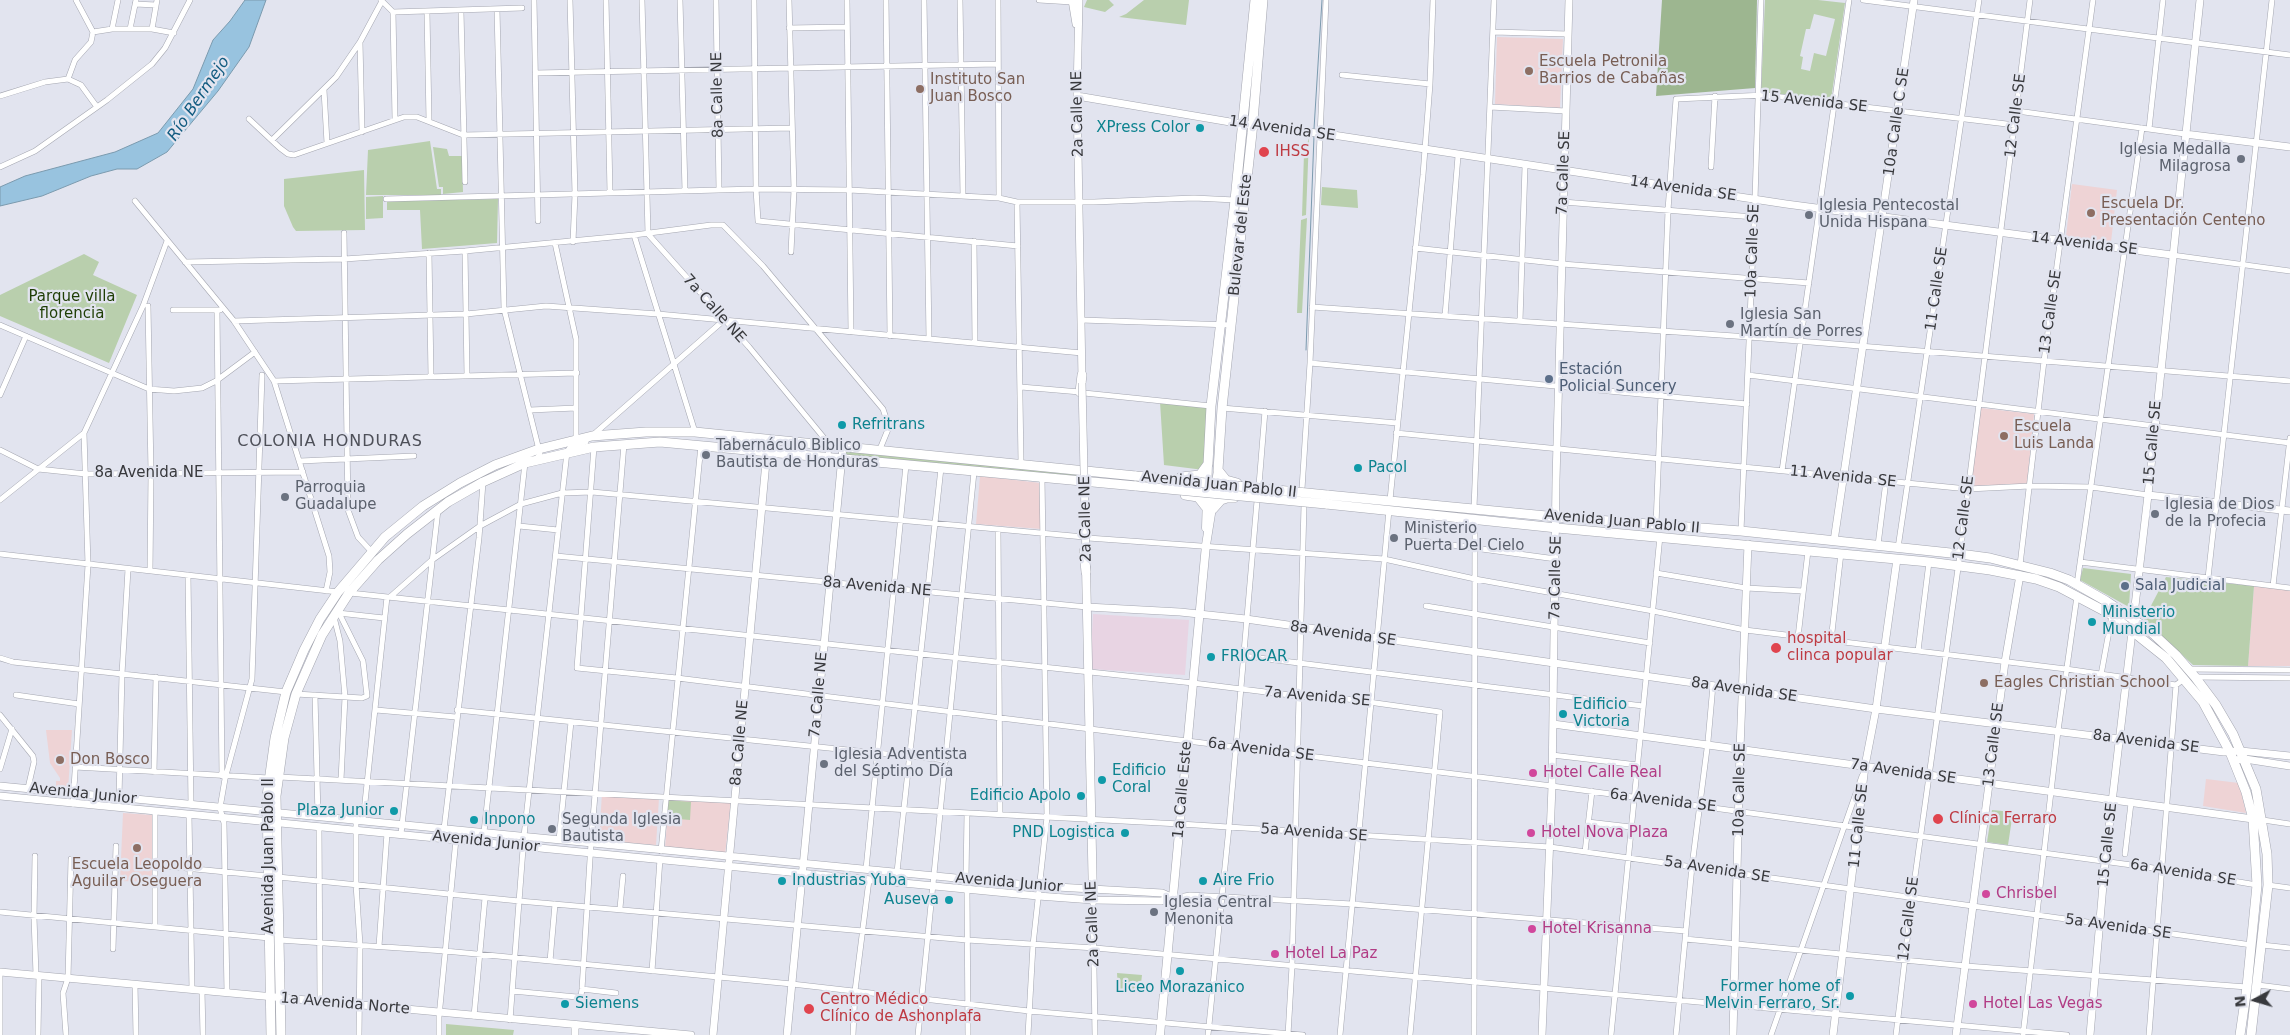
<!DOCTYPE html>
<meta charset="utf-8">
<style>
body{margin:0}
#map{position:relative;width:2290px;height:1035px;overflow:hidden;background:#e2e4ef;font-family:"DejaVu Sans",sans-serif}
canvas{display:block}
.north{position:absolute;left:2230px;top:975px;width:50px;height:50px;-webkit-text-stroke:4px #e2e4ef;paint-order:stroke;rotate:264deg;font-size:14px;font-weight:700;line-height:20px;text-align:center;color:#38393d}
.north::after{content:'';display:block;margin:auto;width:18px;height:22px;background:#38393d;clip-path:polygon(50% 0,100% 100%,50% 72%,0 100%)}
</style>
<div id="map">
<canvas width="2290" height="1035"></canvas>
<div class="north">N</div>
</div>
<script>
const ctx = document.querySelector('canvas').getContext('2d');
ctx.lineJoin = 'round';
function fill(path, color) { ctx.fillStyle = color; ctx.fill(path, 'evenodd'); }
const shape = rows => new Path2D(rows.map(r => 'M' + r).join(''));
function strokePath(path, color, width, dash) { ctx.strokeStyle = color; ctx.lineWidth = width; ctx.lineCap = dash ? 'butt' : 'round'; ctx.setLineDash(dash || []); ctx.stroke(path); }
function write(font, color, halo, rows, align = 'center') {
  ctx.font = font + ' "DejaVu Sans",sans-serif'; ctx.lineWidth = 4.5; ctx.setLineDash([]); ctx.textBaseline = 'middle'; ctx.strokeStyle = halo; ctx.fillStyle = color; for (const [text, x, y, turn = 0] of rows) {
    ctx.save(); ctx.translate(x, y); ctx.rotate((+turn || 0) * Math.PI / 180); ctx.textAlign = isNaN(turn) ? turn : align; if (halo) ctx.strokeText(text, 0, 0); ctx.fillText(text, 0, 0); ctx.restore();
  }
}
const industrial = shape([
 [1093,614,1189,620,1185,675,1090,669]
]);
const education = shape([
 [1497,37,1563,39,1560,108,1495,104],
 [2072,184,2117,190,2111,242,2066,236],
 [1981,408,2034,414,2027,484,1970,486],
 [980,476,1041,483,1041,529,976,524],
 [2254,586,2290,590,2290,666,2248,666],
 [46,730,72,730,68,790,56,786,56,781,60,781,60,778,50,763],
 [2206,779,2239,783,2246,813,2203,806],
 [602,793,659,798,656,845,599,841],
 [669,795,731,801,725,855,665,848],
 [123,813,153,815,153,882,120,881]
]);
const green = shape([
 [1087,0,1109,0,1114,5,1105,12,1084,7],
 [1144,0,1189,0,1186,25,1119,17,1126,14],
 [1765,0,1818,0,1845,3,1831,100,1761,92],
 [1814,14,1835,19,1826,56,1814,53,1810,71,1801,69,1803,57,1800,56,1806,29,1810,29],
 [1309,138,1306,215,1302,216,1304,153],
 [430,141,437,189,441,189,441,195,366,195,368,150],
 [433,147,447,149,449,156,462,156,463,192,443,194,443,187,439,187],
 [364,170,365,230,296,231,293,227,284,206,284,179],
 [1322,187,1357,190,1358,208,1321,205],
 [383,196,383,218,366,219,366,197],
 [498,199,497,243,422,249,420,210,387,210,387,201],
 [1307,218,1302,313,1297,313,1301,220],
 [84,254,99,262,93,275,137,295,109,363,0,316,0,295],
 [1160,402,1209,407,1204,470,1164,465],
 [843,446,1082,471,1082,481,842,458],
 [2083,568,2131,574,2129,607,2080,580],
 [2166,577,2254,586,2248,666,2193,665,2144,619],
 [668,800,691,802,690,820,667,818],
 [1992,810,2013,812,2008,845,1987,842],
 [1117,973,1142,975,1140,992,1118,990],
 [446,1024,514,1030,513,1035,446,1035]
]);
const forest = shape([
 [1662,0,1757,0,1755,88,1656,96]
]);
const water = shape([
 [245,0,266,0,249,47,218,91,167,152,137,169,117,169,91,176,42,196,0,206,0,187,25,176,115,152,158,133,193,89,213,40,230,21,245,0]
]);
const stream = shape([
 [1314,129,1322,0],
 [1306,350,1314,136]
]);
const street = shape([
 [381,0,393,12,522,8],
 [534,0,538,221],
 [570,0,575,194,573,242],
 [606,0,610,193],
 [642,0,648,234,749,347,829,444,828,457],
 [680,0,685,191],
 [716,0,719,190],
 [754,0,756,189,758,221,1018,246],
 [789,0,794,190,791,252],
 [847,0,851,332],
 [886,0,890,336],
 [924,0,929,339],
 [960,0,963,196],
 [998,0,999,198],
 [1039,0,1072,2],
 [1863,0,2290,55],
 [135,4,156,5],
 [497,9,504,309,540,454,536,459],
 [461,11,465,182],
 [393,12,395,119],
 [427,12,429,121],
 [789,28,847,27],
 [112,29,118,0],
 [130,29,136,0],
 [152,29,157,0],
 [93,32,112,29,152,29,174,33],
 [1493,32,1568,34],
 [360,42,362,132],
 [535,73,998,64],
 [1342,75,1430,84],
 [68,79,75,60,91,42,93,32,76,0],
 [324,90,327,143],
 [0,96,45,82,68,79,81,85,97,107],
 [1490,107,1566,111],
 [2017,111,2185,134],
 [249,119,280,148,288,154,294,155,404,117,417,117,463,135,791,128],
 [2149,129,2163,0],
 [272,140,336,77,360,42,382,1],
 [0,167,35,151,107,100,152,64,165,48,190,0],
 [1711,167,1715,96],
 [386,199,756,189,849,190,999,198,1017,202,1094,202,1194,198,1235,200],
 [135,201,234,321,274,381,329,556,330,572,326,591],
 [1017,202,1021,463],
 [1563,202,1754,217],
 [344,233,348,510,358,537,371,551],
 [634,235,695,432],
 [974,241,975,343],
 [555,243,576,339,576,439],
 [1415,248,1562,264,1809,283],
 [465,251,467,376],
 [429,253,431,377],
 [2172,255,2290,271],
 [185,262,344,259,465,251,634,235,711,225,723,225,763,266,883,409,889,427,880,449],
 [148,306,151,473,150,571],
 [1312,307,1749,337,2290,381],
 [173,310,220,310],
 [217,310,222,776],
 [1445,316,1458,156],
 [1081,320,1231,325],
 [234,321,466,314,546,306,658,314,1082,353],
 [1520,321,1525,166],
 [0,325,149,389,174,391,202,388,216,381,255,352],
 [1310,363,1747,404],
 [1748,375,2290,443],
 [274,381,577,373],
 [1021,387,1080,392],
 [1084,393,1211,406],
 [0,395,26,336],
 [1222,408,1397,423],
 [530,410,576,408],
 [1396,433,1968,489,2030,486,2091,487,2148,495],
 [593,435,724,320],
 [594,447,577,668,677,678,1552,786,2161,869,2257,885],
 [0,450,38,469,86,474,303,472],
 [300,461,414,456],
 [1782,471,1849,0],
 [1259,485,1265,411],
 [1302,489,1310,363,1326,0],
 [0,500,84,433,143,306,167,241],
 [1390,500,1423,175,1430,84,1433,0],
 [1474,508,1494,0],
 [1656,525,1668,210,1676,99,1765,95,2015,125],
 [519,526,558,530],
 [998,530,1000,814],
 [1741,531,1755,200,1761,0],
 [1088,538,1384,559,1475,579,1653,611,1745,630,2066,669,2176,685,2184,679],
 [1422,541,1556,559],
 [1878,545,1886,481],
 [1898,548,1979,0],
 [0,554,338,592],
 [556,556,1087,607],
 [2080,562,2290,588],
 [2020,565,2044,361,2093,0],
 [1656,573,1746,588,1803,591],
 [188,575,191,805],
 [2208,578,2272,0],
 [2077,584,2142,128],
 [2273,586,2290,438],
 [350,593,1193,683,1298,696,1340,698,1440,712,1410,1035],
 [390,597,432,560,480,526,521,504,562,493,592,492,1084,537],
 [1426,606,1650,643],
 [338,613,384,618],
 [334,617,340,641,345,697,341,780],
 [1798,637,1808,551],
 [1831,641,1841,553],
 [1918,651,1929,562],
 [1243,656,1643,706],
 [0,658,13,662,286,692],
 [2189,669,2290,670],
 [2101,675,2112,615],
 [2195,677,2290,678],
 [296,694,362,698,367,696,363,661,339,613],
 [16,695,79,704],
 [315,695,318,817],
 [376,710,456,717],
 [457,710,946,760],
 [0,715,33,756,34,762,28,788],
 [1552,755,1638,765],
 [75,767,269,778],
 [0,769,12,729],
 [154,772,156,677],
 [279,777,1180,824,1550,847,2252,945],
 [119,798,122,674,128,569],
 [73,804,88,565,84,433],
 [189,815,192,990],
 [356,820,356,884,360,945,359,1035],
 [2263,820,2290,824],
 [363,821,387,597],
 [1588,822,1631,827],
 [319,826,320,1001],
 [444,829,479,538,483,482],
 [484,832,525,463],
 [401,834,438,510],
 [559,840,571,722],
 [661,851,701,445],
 [1585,852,1592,791],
 [2125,854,2131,803],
 [35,856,34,917,36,975],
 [154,865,267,876],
 [866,869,906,465],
 [897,872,941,468],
 [278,877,519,901,967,940,1095,948,2067,1035],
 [966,879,967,813],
 [2268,885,2290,888],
 [967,889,968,1035],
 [1173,898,1190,895,1352,904,1686,931],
 [1093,900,1095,1035],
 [620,908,623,876],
 [0,912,269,938],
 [155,927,155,811],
 [1685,939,1966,966,2247,987],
 [279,940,445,951,792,984,1029,1011,1303,1035],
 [2262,945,2290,948],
 [379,946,387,833],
 [113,949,116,846],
 [550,961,555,904],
 [652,971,660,859],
 [0,976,0,1035],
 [135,984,136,1035],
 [2258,985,2290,989],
 [582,989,616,993],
 [202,991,203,1035],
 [512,991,577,997,581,996,582,989,591,843,624,444],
 [227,993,224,823,220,808,225,779,252,679,262,375],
 [474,1016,485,898],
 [510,1020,524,836,567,452,571,446,586,442,587,437],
 [38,1035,39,975],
 [66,1035,63,993,68,978,71,859],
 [439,1035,439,1017,456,839],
 [853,1035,855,991,869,880],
 [918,1035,974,472],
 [1028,1035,1033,945,1047,817,1042,478],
 [1208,1035,1229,827,1257,501],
 [1288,1035,1292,966,1304,505],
 [1340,1035,1389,510],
 [1474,1035,1475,519],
 [1611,1035,1660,536],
 [1676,1035,1692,866,1708,741,1713,685],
 [1771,1035,1862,776],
 [1896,1035,1912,898,1960,554,2030,0],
 [2023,1035,2058,731,2077,596],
 [2149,1035,2176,685]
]);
const secondary = shape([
 [1072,0,1076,24],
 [1079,0,1077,96,1082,379],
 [1077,96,1242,124,1333,135,1786,204,2172,255],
 [2185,134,2290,147],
 [2148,495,2290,511],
 [1834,541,1914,0],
 [1087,607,1180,612,1246,619,1876,709,2224,752,2241,751,2290,756],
 [1553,724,2253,819],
 [2234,760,2245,759,2290,766],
 [0,786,1039,886,1162,893,1173,898],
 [0,796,1038,896,1093,900,1161,901,1173,898],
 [0,972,691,1035],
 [575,1035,575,1025],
 [713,1035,767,451],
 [787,1035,843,446],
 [1542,1035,1552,786,1556,480,1569,0],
 [1733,1035,1740,749,1748,544],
 [1833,1035,1865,766,1876,709,1897,559],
 [1956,1035,2005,662,2020,575],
 [2090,1035,2105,862,2148,495,2200,0]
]);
const primary = shape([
 [1206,528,1208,464],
 [1086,567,1093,900],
 [1160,1035,1206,545,1218,470]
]);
const highway = shape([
 [1080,392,1082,375],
 [1181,477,1200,475,1208,464,1211,406,1235,200,1255,0],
 [1237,483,1226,480,1218,470,1222,408,1252,133,1263,0],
 [1185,495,1198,497,1205,506],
 [1327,495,1557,517,1741,531,1960,554,1990,558,2050,573,2069,580,2106,601,2149,630,2176,655,2195,677,2216,705,2233,734,2256,789,2267,854,2268,885,2251,1035],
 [1326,504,1557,528,1929,562,1990,570,2036,579,2059,587,2112,615,2166,658,2203,702,2230,752,2246,792,2253,819,2257,885,2247,987,2240,1035],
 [1213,509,1221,500,1227,498,1234,498],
 [1084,551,1086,572],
 [271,1035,267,796,275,738,286,692,304,650,320,619,338,592,385,537,423,506,460,483,495,465,539,449,592,436,646,432,695,432,1136,476],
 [281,1035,276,796,284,738,296,694,322,635,349,593,378,560,407,534,448,502,483,482,525,463,594,447,660,442,1136,486]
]);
const secondaryBridge = shape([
 [1082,383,1086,560]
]);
const highwayBridge = shape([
 [1136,476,1327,495],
 [1136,486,1326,504]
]);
const markers = [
 [1529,71,5,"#8d6e63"],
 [920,89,5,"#8d6e63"],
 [1200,128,5,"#0f9aa8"],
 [1264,152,6,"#e0444e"],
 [2241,159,5,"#6b7280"],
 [2091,213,5,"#8d6e63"],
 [1809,215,5,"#6b7280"],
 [1730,324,5,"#6b7280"],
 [1549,379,5,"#5c6f8a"],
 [842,425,5,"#0f9aa8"],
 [2004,436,5,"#8d6e63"],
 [706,455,5,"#6b7280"],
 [1358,468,5,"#0f9aa8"],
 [285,497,5,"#6b7280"],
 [2155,514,5,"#6b7280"],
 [1394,538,5,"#6b7280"],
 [2125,586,5,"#5c6f8a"],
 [2092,622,5,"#0f9aa8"],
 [1776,648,6,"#e0444e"],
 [1211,657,5,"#0f9aa8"],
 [1984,683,5,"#8d6e63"],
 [1563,714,5,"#0f9aa8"],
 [60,760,5,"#8d6e63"],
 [824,764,5,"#6b7280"],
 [1533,773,5,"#d1479c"],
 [1102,780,5,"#0f9aa8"],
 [1081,796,5,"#0f9aa8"],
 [394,811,5,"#0f9aa8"],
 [1938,819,6,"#e0444e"],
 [474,820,5,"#0f9aa8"],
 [552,829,5,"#6b7280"],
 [1125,833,5,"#0f9aa8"],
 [1531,833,5,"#d1479c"],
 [137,848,5,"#8d6e63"],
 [782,881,5,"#0f9aa8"],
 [1203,881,5,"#0f9aa8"],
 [1986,894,5,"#d1479c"],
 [949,900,5,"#0f9aa8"],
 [1154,912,5,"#6b7280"],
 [1532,929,5,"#d1479c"],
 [1275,954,5,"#d1479c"],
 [1180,971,5,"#0f9aa8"],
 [1850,996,5,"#0f9aa8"],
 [565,1004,5,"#0f9aa8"],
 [1973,1004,5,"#d1479c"],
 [809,1009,6,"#e0444e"]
];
const educationNames = [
 ["Escuela Petronila",1539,62],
 ["Barrios de Cabañas",1539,79],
 ["Instituto San",930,80],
 ["Juan Bosco",930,97],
 ["Escuela Dr.",2101,204],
 ["Presentación Centeno",2101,221],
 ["Escuela",2014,427],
 ["Luis Landa",2014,444],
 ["Eagles Christian School",1994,683],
 ["Don Bosco",70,760],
 ["Escuela Leopoldo",137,865,"center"],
 ["Aguilar Oseguera",137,882,"center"]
];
const streetNames = [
 ["8a Calle NE",718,95,-91],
 ["15 Avenida SE",1814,102,6],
 ["2a Calle NE",1078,114,-91],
 ["12 Calle SE",2016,116,-83],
 ["10a Calle C SE",1897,122,-82],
 ["14 Avenida SE",1282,129,8],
 ["7a Calle SE",1564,173,-88],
 ["14 Avenida SE",1683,189,8],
 ["Bulevar del Este",1241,235,-84],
 ["14 Avenida SE",2084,244,7],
 ["10a Calle SE",1753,251,-88],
 ["11 Calle SE",1937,289,-82],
 ["7a Calle NE",714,309,48],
 ["13 Calle SE",2051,312,-82],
 ["15 Calle SE",2153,443,-85],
 ["8a Avenida NE",149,473],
 ["11 Avenida SE",1843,477,6],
 ["Avenida Juan Pablo II",1219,485,6],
 ["12 Calle SE",1964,518,-83],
 ["2a Calle NE",1086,519,-91],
 ["Avenida Juan Pablo II",1622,522,5],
 ["7a Calle SE",1556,578,-89],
 ["8a Avenida NE",877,587,5],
 ["8a Avenida SE",1343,634,8],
 ["8a Avenida SE",1744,690,8],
 ["7a Calle NE",819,695,-85],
 ["7a Avenida SE",1317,697,5],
 ["8a Avenida SE",2146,742,7],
 ["8a Calle NE",740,743,-85],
 ["13 Calle SE",1994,745,-83],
 ["6a Avenida SE",1261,750,7],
 ["7a Avenida SE",1903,772,8],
 ["1a Calle Este",1183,790,-85],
 ["10a Calle SE",1740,790,-89],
 ["Avenida Junior",83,794,6],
 ["6a Avenida SE",1663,801,7],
 ["11 Calle SE",1859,826,-84],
 ["5a Avenida SE",1314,833,4],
 ["Avenida Junior",486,842,6],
 ["15 Calle SE",2108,845,-84],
 ["Avenida Juan Pablo II",269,856,-90],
 ["5a Avenida SE",1717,870,9],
 ["6a Avenida SE",2183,873,9],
 ["Avenida Junior",1009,883,5],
 ["12 Calle SE",1909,919,-83],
 ["2a Calle NE",1093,924,-92],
 ["5a Avenida SE",2118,927,8],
 ["1a Avenida Norte",345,1004,5]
];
const cultureNames = [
 ["XPress Color",1190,128,"right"],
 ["Refritrans",852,425],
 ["Pacol",1368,468],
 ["Ministerio",2102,613],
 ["Mundial",2102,630],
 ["FRIOCAR",1221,657],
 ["Edificio",1573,705],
 ["Victoria",1573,722],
 ["Edificio",1112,771],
 ["Coral",1112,788],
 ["Edificio Apolo",1071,796,"right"],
 ["Plaza Junior",384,811,"right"],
 ["Inpono",484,820],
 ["PND Logistica",1115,833,"right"],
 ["Industrias Yuba",792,881],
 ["Aire Frio",1213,881],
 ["Auseva",939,900,"right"],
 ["Former home of",1840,987,"right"],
 ["Melvin Ferraro, Sr.",1840,1004,"right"],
 ["Liceo Morazanico",1180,988,"center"],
 ["Siemens",575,1004]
];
const worshipNames = [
 ["Iglesia Medalla",2231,150,"right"],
 ["Milagrosa",2231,167,"right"],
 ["Iglesia Pentecostal",1819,206],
 ["Unida Hispana",1819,223],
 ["Iglesia San",1740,315],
 ["Martín de Porres",1740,332],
 ["Tabernáculo Biblico",716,446],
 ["Bautista de Honduras",716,463],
 ["Parroquia",295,488],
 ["Guadalupe",295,505],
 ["Iglesia de Dios",2165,505],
 ["de la Profecia",2165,522],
 ["Ministerio",1404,529],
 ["Puerta Del Cielo",1404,546],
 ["Iglesia Adventista",834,755],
 ["del Séptimo Día",834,772],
 ["Segunda Iglesia",562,820],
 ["Bautista",562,837],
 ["Iglesia Central",1164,903],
 ["Menonita",1164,920]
];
const healthNames = [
 ["IHSS",1275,152],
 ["hospital",1787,639],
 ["clinca popular",1787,656],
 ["Clínica Ferraro",1949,819],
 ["Centro Médico",820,1000],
 ["Clínico de Ashonplafa",820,1017]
];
const parkNames = [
 ["Parque villa",72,297],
 ["florencia",72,314]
];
const serviceNames = [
 ["Estación",1559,370],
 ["Policial Suncery",1559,387],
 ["Sala Judicial",2135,586]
];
const hotelNames = [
 ["Hotel Calle Real",1543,773],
 ["Hotel Nova Plaza",1541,833],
 ["Chrisbel",1996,894],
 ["Hotel Krisanna",1542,929],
 ["Hotel La Paz",1285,954],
 ["Hotel Las Vegas",1983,1004]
];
const waterNames = [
 ["Río Bermejo",199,99,-56]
];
const neighbourhoodNames = [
 ["COLONIA HONDURAS",330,442]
];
fill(industrial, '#e8d4e3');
fill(education, '#eed3d5');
fill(green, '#b9cfad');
fill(forest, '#9db690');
fill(water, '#98c3df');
strokePath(water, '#7b9aae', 1);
strokePath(stream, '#7b9aae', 1);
strokePath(street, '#a4a6b0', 6);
strokePath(secondary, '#a4a6b0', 8);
strokePath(primary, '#a4a6b0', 9);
strokePath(highway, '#a4a6b0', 10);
strokePath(street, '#fff', 5);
strokePath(secondary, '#fff', 7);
strokePath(primary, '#fff', 8);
strokePath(highway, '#fff', 9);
strokePath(secondaryBridge, '#a4a6b0', 8, []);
strokePath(highwayBridge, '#a4a6b0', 10, []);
strokePath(secondaryBridge, '#fff', 7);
strokePath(highwayBridge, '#fff', 9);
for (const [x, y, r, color] of markers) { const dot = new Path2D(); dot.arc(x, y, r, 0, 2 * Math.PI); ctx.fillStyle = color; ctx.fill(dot); strokePath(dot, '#e2e4ef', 2); }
write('15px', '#785e54', '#e2e4ef', educationNames, 'left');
write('15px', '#38393d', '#e2e4ef', streetNames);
write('15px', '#0d838f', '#e2e4ef', cultureNames, 'left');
write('15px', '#5b616d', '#e2e4ef', worshipNames, 'left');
write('15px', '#be3a42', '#e2e4ef', healthNames, 'left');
write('15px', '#1f3e05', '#e2e4ef', parkNames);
write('15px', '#4e5e75', '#e2e4ef', serviceNames, 'left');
write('15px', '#b23c85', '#e2e4ef', hotelNames, 'left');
write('italic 16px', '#135c81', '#e2e4ef', waterNames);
ctx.letterSpacing = '1px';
write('16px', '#4e5059', '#e2e4ef', neighbourhoodNames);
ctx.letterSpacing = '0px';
</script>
